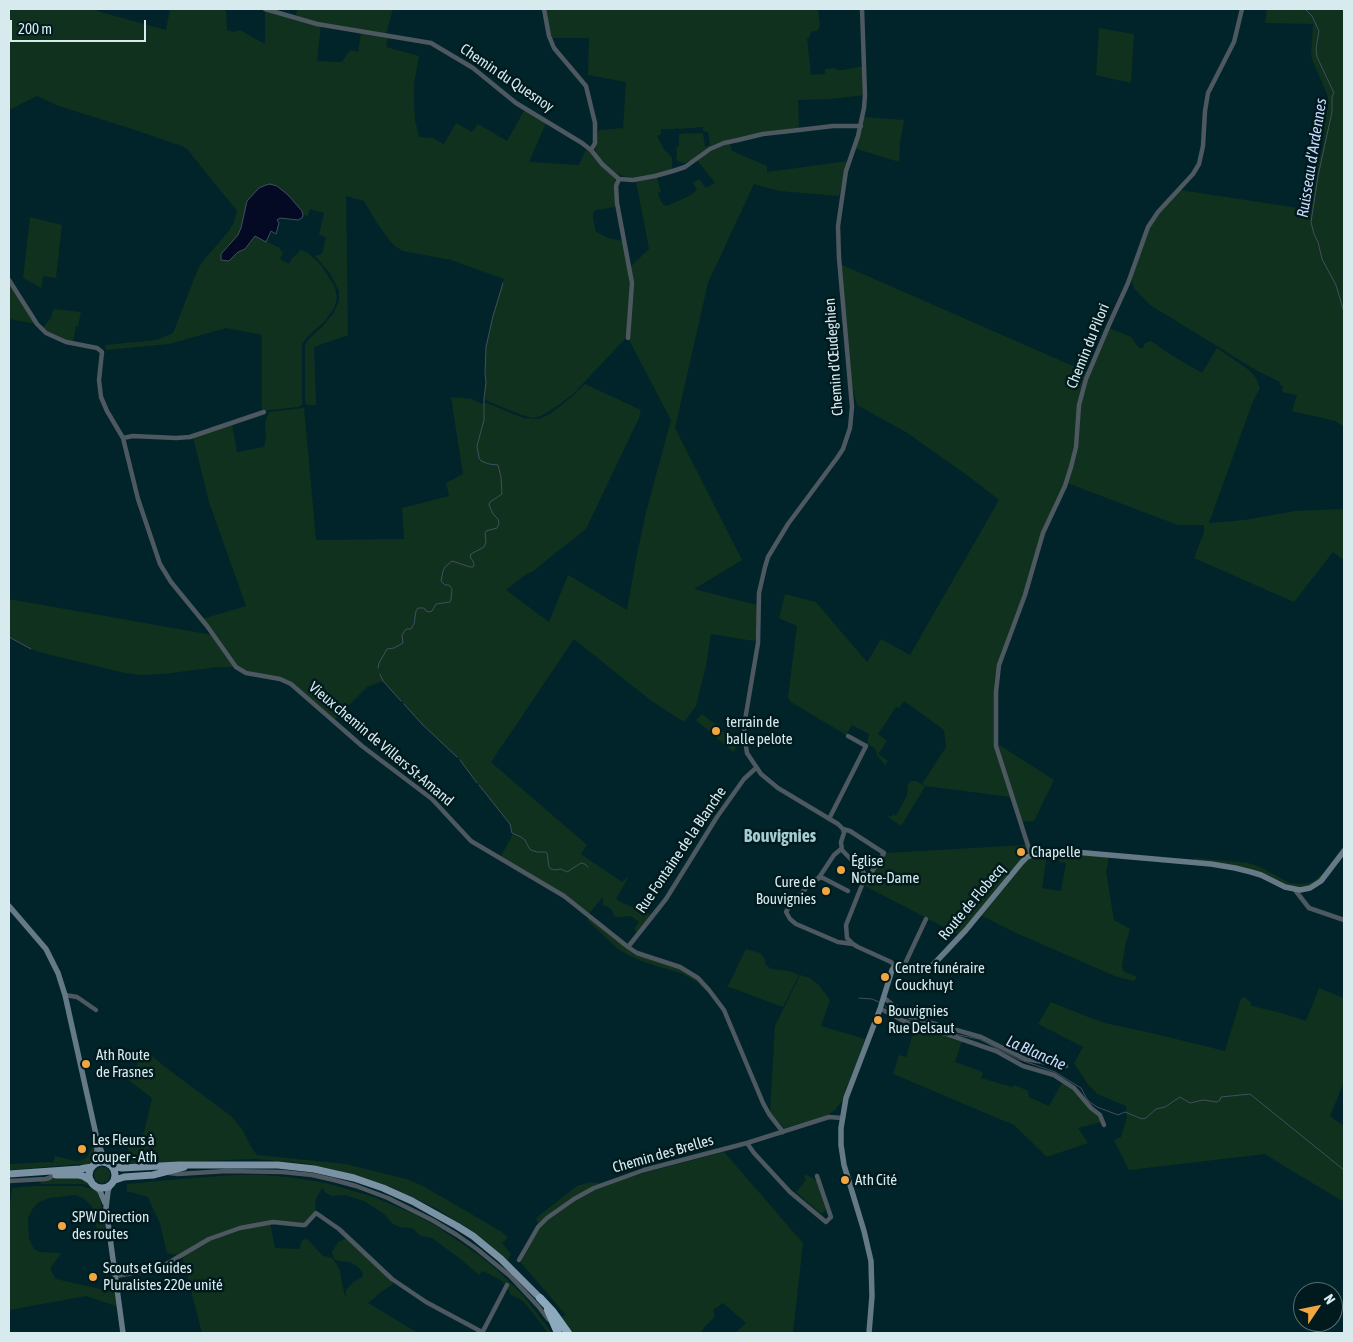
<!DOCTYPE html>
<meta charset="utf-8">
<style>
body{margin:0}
#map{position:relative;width:1353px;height:1342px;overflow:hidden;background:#00242a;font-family:"Asap Condensed",sans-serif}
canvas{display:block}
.frame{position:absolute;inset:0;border:10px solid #d7ebef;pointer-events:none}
.north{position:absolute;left:1293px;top:1282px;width:50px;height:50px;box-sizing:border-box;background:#001a1e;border:1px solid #566e72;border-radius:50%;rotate:56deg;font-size:14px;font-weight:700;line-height:20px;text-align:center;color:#d7ebef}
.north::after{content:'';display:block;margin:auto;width:18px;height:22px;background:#f1a640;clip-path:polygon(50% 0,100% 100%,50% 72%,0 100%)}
.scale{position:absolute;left:10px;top:20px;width:136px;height:22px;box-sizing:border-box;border:2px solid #d7ebef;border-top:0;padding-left:6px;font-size:15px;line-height:18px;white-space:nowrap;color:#d7ebef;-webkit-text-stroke:4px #001a1e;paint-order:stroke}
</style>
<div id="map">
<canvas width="1353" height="1342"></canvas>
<div class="frame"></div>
<div class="north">N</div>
<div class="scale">200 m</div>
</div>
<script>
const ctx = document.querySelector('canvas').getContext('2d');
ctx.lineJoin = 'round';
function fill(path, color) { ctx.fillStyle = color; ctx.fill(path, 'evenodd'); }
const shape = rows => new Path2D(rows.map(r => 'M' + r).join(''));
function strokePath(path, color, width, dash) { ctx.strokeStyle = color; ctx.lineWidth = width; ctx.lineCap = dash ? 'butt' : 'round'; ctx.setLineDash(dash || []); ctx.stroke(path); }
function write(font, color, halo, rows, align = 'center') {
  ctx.font = font + ' "Asap Condensed",sans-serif'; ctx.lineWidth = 5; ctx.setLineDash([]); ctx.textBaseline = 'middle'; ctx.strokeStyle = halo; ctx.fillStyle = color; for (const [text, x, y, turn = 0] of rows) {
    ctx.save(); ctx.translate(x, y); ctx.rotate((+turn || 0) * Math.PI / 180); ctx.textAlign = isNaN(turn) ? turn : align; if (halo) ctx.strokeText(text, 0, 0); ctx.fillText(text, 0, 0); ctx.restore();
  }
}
const green = shape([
 [9,9,98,9,97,11,166,30,170,9,226,9,227,30,233,32,240,30,265,44,265,10,321,25,317,61,342,62,350,50,358,52,361,33,388,37,386,47,419,56,414,84,414,106,415,120,419,137,433,138,444,144,456,123,472,132,478,124,507,141,525,109,546,123,529,162,579,165,587,148,602,166,615,177,616,207,596,210,593,213,593,218,596,232,608,238,623,241,630,274,627,337,573,394,560,404,541,416,533,418,522,415,487,401,486,399,484,399,486,382,485,374,486,347,493,316,504,279,451,260,403,251,396,247,390,241,377,223,364,201,346,196,348,335,314,347,316,405,308,405,306,404,305,400,305,345,309,339,322,327,333,314,339,301,339,291,330,273,315,256,322,254,326,237,319,235,324,213,310,209,308,216,303,215,302,211,288,195,243,221,238,235,234,257,238,252,245,249,255,236,280,248,280,250,283,252,280,259,289,264,293,257,295,256,301,250,308,253,321,265,335,287,337,299,334,308,325,321,308,336,302,344,302,405,298,407,269,410,266,410,262,412,262,335,226,328,169,344,106,350,105,345,156,340,173,333,198,269,203,261,229,231,234,222,237,211,187,149,182,146,132,129,56,105,37,96,9,110],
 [297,9,393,9,386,34,321,23,296,17],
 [545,9,818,9,820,26,817,31,812,31,810,34,809,38,807,38,811,75,825,74,825,69,835,68,837,70,843,70,864,66,865,95,830,99,798,100,799,130,724,143,689,162,688,161,685,163,679,162,676,159,677,153,676,148,679,146,679,134,703,133,705,147,710,145,708,132,703,131,703,127,679,129,675,127,675,129,661,129,661,134,657,136,664,149,672,158,672,170,656,174,634,178,626,177,616,173,600,160,596,154,595,147,598,132,600,130,623,128,626,82,588,75,589,38,552,38],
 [1267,9,1344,9,1344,427,1335,421,1292,411,1297,395,1282,392,1283,386,1279,384,1280,382,1256,370,1150,305,1134,288,1131,279,1152,221,1180,190,1311,210,1313,177,1322,149,1325,129,1323,128,1328,107,1328,97,1325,89,1313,62,1311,54,1313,24,1265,23],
 [1099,28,1134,34,1131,83,1096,75],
 [863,117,904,120,900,143,899,162,854,148],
 [730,143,732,151,767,166,767,172,848,161,839,196,779,191,754,184,708,283,675,428,742,560,694,589,757,605,756,638,754,641,711,634,706,666,696,706,684,722,650,700,574,639,491,762,587,845,581,854,622,882,629,876,616,899,622,903,652,915,638,933,634,929,639,922,631,916,619,917,614,916,612,910,608,907,603,905,603,897,588,915,571,901,500,858,513,834,510,824,479,785,460,760,422,724,383,681,367,687,333,721,287,682,246,673,236,667,217,667,164,674,140,675,125,673,43,653,31,649,9,637,9,599,213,635,202,619,246,606,209,502,193,437,232,424,237,452,264,447,266,437,265,423,269,412,304,408,316,540,404,539,402,508,449,496,446,483,463,474,451,397,472,399,482,404,487,403,523,418,539,419,550,414,570,398,585,384,641,410,639,418,586,529,558,551,535,570,525,575,506,590,549,622,568,575,627,610,636,559,646,512,671,420,628,338,632,291,630,267,649,249,636,181,656,177,657,178,661,192,658,193,660,200,664,205,667,206,691,195,697,190,693,183,699,179,706,188,715,183,697,160,707,153],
 [30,217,62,225,56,278,43,276,41,288,23,278],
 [840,264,1089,373,1081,397,1071,467,1046,526,1035,562,999,665,995,741,1011,797,925,786,922,784,946,747,944,730,904,701,899,708,896,707,878,734,887,741,878,754,888,761,885,765,876,754,877,752,873,747,867,744,869,734,852,725,846,735,791,702,788,697,797,626,779,618,785,594,816,602,867,662,881,639,910,655,999,500,971,478,906,432,857,405,849,374],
 [9,282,36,324,9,319],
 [53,309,81,312,78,326,76,326,73,342,51,335,42,328,51,318],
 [1109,328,1131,337,1139,348,1143,348,1145,343,1151,341,1168,353,1202,373,1217,348,1249,370,1256,378,1260,388,1253,401,1209,523,1244,520,1295,511,1344,509,1344,560,1333,552,1294,602,1194,558,1204,532,1204,525,1178,525,1067,483,1082,397,1091,370],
 [702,714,723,730,722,731,741,742,733,752,696,720],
 [996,743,1054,780,1034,821,1021,822],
 [911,781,917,781,925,787,901,826,888,817,889,816,891,817,893,814,896,816,907,795,908,784],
 [1026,845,1026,853,959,935,865,886,870,875,886,853],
 [1344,845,1344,847,1320,879,1312,885,1303,888,1291,887,1273,879,1194,860,1194,858,1248,863,1260,867,1290,883,1304,884,1312,882,1325,872],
 [1047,854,1042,888,1061,891,1066,863,1059,862,1061,855,1069,854,1109,857,1106,872,1114,920,1130,929,1125,946,1122,967,1124,972,1136,976,1135,981,1117,977,1014,932,980,915,1027,860,1032,857],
 [588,916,626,948,634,953,679,968,697,980,706,989,705,990,697,982,683,974,644,962,630,956,618,949,588,921],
 [746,949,760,953,765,959,765,964,771,969,789,971,799,975,783,1007,729,987,727,988],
 [800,975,810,978,819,985,830,1000,821,1026,865,1039,842,1101,835,1110,826,1116,784,1128,770,1112,775,1026],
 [1319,988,1344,998,1344,1082,1330,1116,1344,1126,1344,1202,1284,1166,1265,1154,1129,1170,1114,1140,1121,1137,1127,1117,1126,1106,1097,1094,1087,1083,1074,1063,1083,1047,1038,1024,1051,1002,1083,1015,1105,1023,1147,1032,1225,1051,1241,998,1245,997,1251,1003,1251,1006,1278,1012,1306,1021],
 [915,1027,932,1030,962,1041,955,1062,983,1072,981,1078,1012,1087,1014,1085,1029,1091,1028,1092,1029,1097,1049,1106,1063,1081,1069,1084,1098,1115,1102,1122,1078,1128,1088,1143,1047,1157,1014,1125,893,1074,899,1055,906,1057],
 [146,1051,169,1070,231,1116,242,1129,251,1147,257,1155,346,1164,406,1179,423,1186,502,1232,508,1238,502,1243,511,1254,508,1260,474,1232,435,1208,391,1187,340,1171,303,1163,256,1159,120,1164,115,1159,117,1154,120,1152,129,1154,128,1148,130,1143,144,1132,152,1098,127,1079],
 [92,1139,95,1152,93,1161,87,1166,82,1167,81,1164,9,1170,9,1164,49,1162,53,1163,55,1156,75,1161,83,1160,87,1157,91,1149],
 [724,1152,803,1243,793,1333,735,1333,746,1323,723,1303,713,1310,715,1317,705,1326,701,1333,572,1333,561,1317,566,1315,521,1263,529,1240,539,1226,536,1218,577,1186,591,1182,605,1184,618,1181,644,1173],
 '94 1175a8 8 0 1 1 16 0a8 8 0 1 1-16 0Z',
 [234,1175,264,1175,288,1177,326,1183,374,1197,414,1214,433,1224,454,1238,480,1256,496,1269,523,1295,552,1333,548,1333,525,1303,518,1298,511,1295,505,1284,502,1281,487,1273,482,1271,479,1275,459,1258,432,1238,421,1236,413,1229,405,1227,401,1228,392,1223,384,1214,364,1201,345,1195,332,1196,326,1193,322,1188,315,1200,316,1213,305,1225,270,1222,275,1248,300,1249,301,1243,303,1240,307,1239,323,1256,329,1257,333,1259,337,1265,340,1271,342,1284,346,1299,346,1290,352,1283,362,1277,363,1273,358,1267,350,1262,339,1261,334,1259,332,1252,338,1242,345,1239,351,1241,392,1279,393,1283,392,1285,381,1292,368,1303,418,1333,202,1333,182,1256,167,1253,160,1224,148,1197,127,1191,127,1184,180,1179],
 [807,1175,817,1181,825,1207,825,1211,823,1213,820,1213,796,1192,806,1180,804,1176],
 [56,1177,80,1177,85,1180,89,1184,86,1185,83,1184,41,1184,40,1183,41,1181,49,1180],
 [32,1186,83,1186,87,1188,92,1188,98,1192,100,1196,106,1235,102,1235,97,1231,92,1206,83,1198,75,1195,49,1198,39,1202,33,1208,28,1218,29,1239,34,1249,40,1252,61,1253,50,1269,56,1279,118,1293,119,1307,86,1296,9,1310,9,1214,12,1188]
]);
const water = shape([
 [270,184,277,186,288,195,302,211,303,215,302,218,298,220,280,218,277,220,279,223,276,234,271,231,266,242,255,236,245,249,238,252,229,261,221,260,221,254,238,235,241,228,247,201,259,188,266,185,270,184]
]);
const stream = shape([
 [1305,9,1312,16,1319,31,1316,48,1317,57,1334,93,1332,97,1332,112,1318,176,1311,222,1314,234,1318,242,1322,259,1336,285,1344,312],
 [9,637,31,649],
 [378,668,379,663,387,649,394,648,403,643,402,635,406,629,411,629,414,624,416,611,418,608,424,608,426,611,429,612,432,611,436,604,450,602,451,600,452,589,449,585,445,585,441,581,443,571,445,567,452,561,470,567,473,567,474,565,473,561,470,557,471,554,484,547,486,542,485,533,486,531,497,528,499,524,498,519,493,514,489,505,490,502,502,494,501,477,498,465,489,464,481,461,479,458,477,446,484,420,484,399,486,382,485,374,486,347,493,316,503,283],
 [380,674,383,681,401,701],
 [404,704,422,724,457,757],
 [460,760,477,783],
 [479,785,510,824,512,833,521,837,525,840,529,848,531,850,537,852,546,852,547,853,549,867,551,869,555,870,561,869,567,872,581,863,585,864,588,867],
 [859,998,872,999,879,1002],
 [885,1006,896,1015],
 [904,1019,959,1035,979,1039,1018,1059,1055,1072,1081,1088,1087,1099,1091,1103,1097,1107,1118,1115,1125,1112,1142,1119,1146,1118,1156,1109,1165,1107,1180,1097,1190,1103,1203,1100,1217,1102,1220,1100,1221,1097,1250,1094,1344,1170]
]);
const street = shape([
 [265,9,317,24,431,43,473,68,516,103,582,143,591,150,602,164,619,179],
 [544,9,549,36,554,48,586,86,595,123,595,143,591,150],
 [862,9,865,95,864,108,858,136,846,171,838,226,839,258,852,407,850,428,843,449,837,458,788,524,768,557,765,567,759,593,758,643,745,720,744,733,747,753,761,774,778,788,838,824,843,829,844,833,841,842,842,850,866,875],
 [619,179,633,180,655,176,673,171,685,167,710,149,724,143,738,140,763,134,799,130,833,126,861,126],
 [619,179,616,186,617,203,632,283,628,338],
 [9,280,37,324,46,333,66,342,97,348,102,352,99,380,101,397,107,411,123,438,138,499,160,564,171,582,207,626,236,667,246,673,280,679,291,684,362,746,432,799,471,841,564,896,628,947,637,953,680,967,698,978,709,990,724,1010,763,1103,769,1114,783,1132],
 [123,438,133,436,176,438,190,437,264,412],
 [829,819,866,746,848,736],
 [843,829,850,831,884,853,871,873,866,875],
 [841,849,834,855,818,879,814,879,809,885,789,907,786,912,790,919,796,924,838,942,853,944],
 [1031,855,996,746,996,692,999,665,1025,595,1043,533,1065,486,1071,467,1076,447,1079,405,1086,379,1108,327,1128,283,1148,227,1158,212,1193,174,1199,164,1203,146,1205,111,1208,93,1234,42,1242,9],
 [866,875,846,925,847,938,853,944,858,947,891,962,895,966],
 [819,877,823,878,848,891],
 [1295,890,1309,908,1344,920],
 [628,947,666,899,717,817,744,779,756,768],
 [903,968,926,919],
 [65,995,77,997,96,1010],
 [883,997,907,1016,981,1037,1025,1059,1066,1066],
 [880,1009,885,1011,909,1024,935,1030,996,1051,1023,1066,1054,1075,1074,1088,1091,1108,1100,1115,1104,1125],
 [747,1143,754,1153,790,1192,826,1222,831,1217,817,1176],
 [169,1173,178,1174,227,1171,282,1172,312,1175,334,1180,356,1186,388,1198,432,1220,457,1235,477,1249,510,1276,538,1306,548,1319,551,1321],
 [9,1181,45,1179,49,1178,54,1175],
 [519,1260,538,1227,547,1218,574,1199,594,1188,644,1170,747,1143,829,1117,842,1118],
 [116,1276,157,1269,163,1266,209,1239,240,1228,273,1222,302,1225,305,1225,316,1213,339,1229,392,1279,426,1302,482,1332],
 [482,1333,507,1285]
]);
const secondary = shape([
 [9,906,46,949,58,973,65,995,97,1139,103,1156,108,1163],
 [94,1164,97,1154,97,1146],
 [110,1186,108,1191,106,1208,123,1333],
 [96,1187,100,1191,105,1203],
 [869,1333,872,1296,871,1261,864,1231,844,1165,841,1145,841,1128,846,1098,880,1009,892,970,895,966,918,971,923,970,932,966,966,930,1022,862,1027,857,1038,853,1075,852,1211,864,1235,868,1251,872,1261,875,1285,887,1300,890,1310,888,1321,881,1344,851]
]);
const primary = shape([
 '89 1175a13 13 0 1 1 26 0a13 13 0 1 1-26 0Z',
 [113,1166,122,1168,179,1165,278,1165,314,1169,354,1178,383,1188,412,1201,457,1226,473,1236,501,1259,540,1298],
 [9,1174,80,1169,92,1167],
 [56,1175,79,1175,83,1176,91,1181],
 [115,1180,124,1177,153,1175,184,1167]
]);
const highway = shape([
 [540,1298,553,1312,568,1333],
 [548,1310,558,1333]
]);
const markers = [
 [716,731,5,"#f1a640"],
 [1021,852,5,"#f1a640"],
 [841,870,5,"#f1a640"],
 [826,891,5,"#f1a640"],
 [885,977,5,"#f1a640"],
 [878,1020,5,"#f1a640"],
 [86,1064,5,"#f1a640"],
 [82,1149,5,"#f1a640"],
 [845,1180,5,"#f1a640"],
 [62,1226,5,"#f1a640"],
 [93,1277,5,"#f1a640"]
];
const streetNames = [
 ["Chemin du Quesnoy",507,78,34],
 ["Chemin du Pilori",1088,346,-68],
 ["Chemin d'Œudeghien",834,357,-94],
 ["Vieux chemin de Villers St-Amand",381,744,40],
 ["Rue Fontaine de la Blanche",681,850,-56],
 ["Route de Flobecq",972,902,-50],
 ["Chemin des Brelles",663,1154,-16]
];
const poiNames = [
 ["terrain de",726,722],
 ["balle pelote",726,739],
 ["Chapelle",1031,852],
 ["Église",851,861],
 ["Notre-Dame",851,878],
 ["Cure de",816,882,"right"],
 ["Bouvignies",816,899,"right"],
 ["Centre funéraire",895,968],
 ["Couckhuyt",895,985],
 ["Bouvignies",888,1011],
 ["Rue Delsaut",888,1028],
 ["Ath Route",96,1055],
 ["de Frasnes",96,1072],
 ["Les Fleurs à",92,1140],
 ["couper - Ath",92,1157],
 ["Ath Cité",855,1180],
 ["SPW Direction",72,1217],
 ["des routes",72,1234],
 ["Scouts et Guides",103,1268],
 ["Pluralistes 220e unité",103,1285]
];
const waterNames = [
 ["Ruisseau d'Ardennes",1312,158,-81],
 ["La Blanche",1036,1053,24]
];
const quarterNames = [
 ["Bouvignies",780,836]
];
fill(green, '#10311d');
fill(water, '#040a23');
strokePath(water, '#434e60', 1);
strokePath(stream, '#434e60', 1);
strokePath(street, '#4d5860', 4.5);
strokePath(secondary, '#667986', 5.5);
strokePath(primary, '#7a92a3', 7);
strokePath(highway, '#8ca9bd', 8);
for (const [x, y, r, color] of markers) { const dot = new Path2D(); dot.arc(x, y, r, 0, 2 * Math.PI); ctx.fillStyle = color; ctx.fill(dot); strokePath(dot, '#001a1e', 2); }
write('15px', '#d7ebef', '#001a1e', streetNames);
write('15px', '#d7ebef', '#001a1e', poiNames, 'left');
write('italic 16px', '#cad9fc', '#001a1e', waterNames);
write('bold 18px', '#a4ccd3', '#001a1e', quarterNames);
</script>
